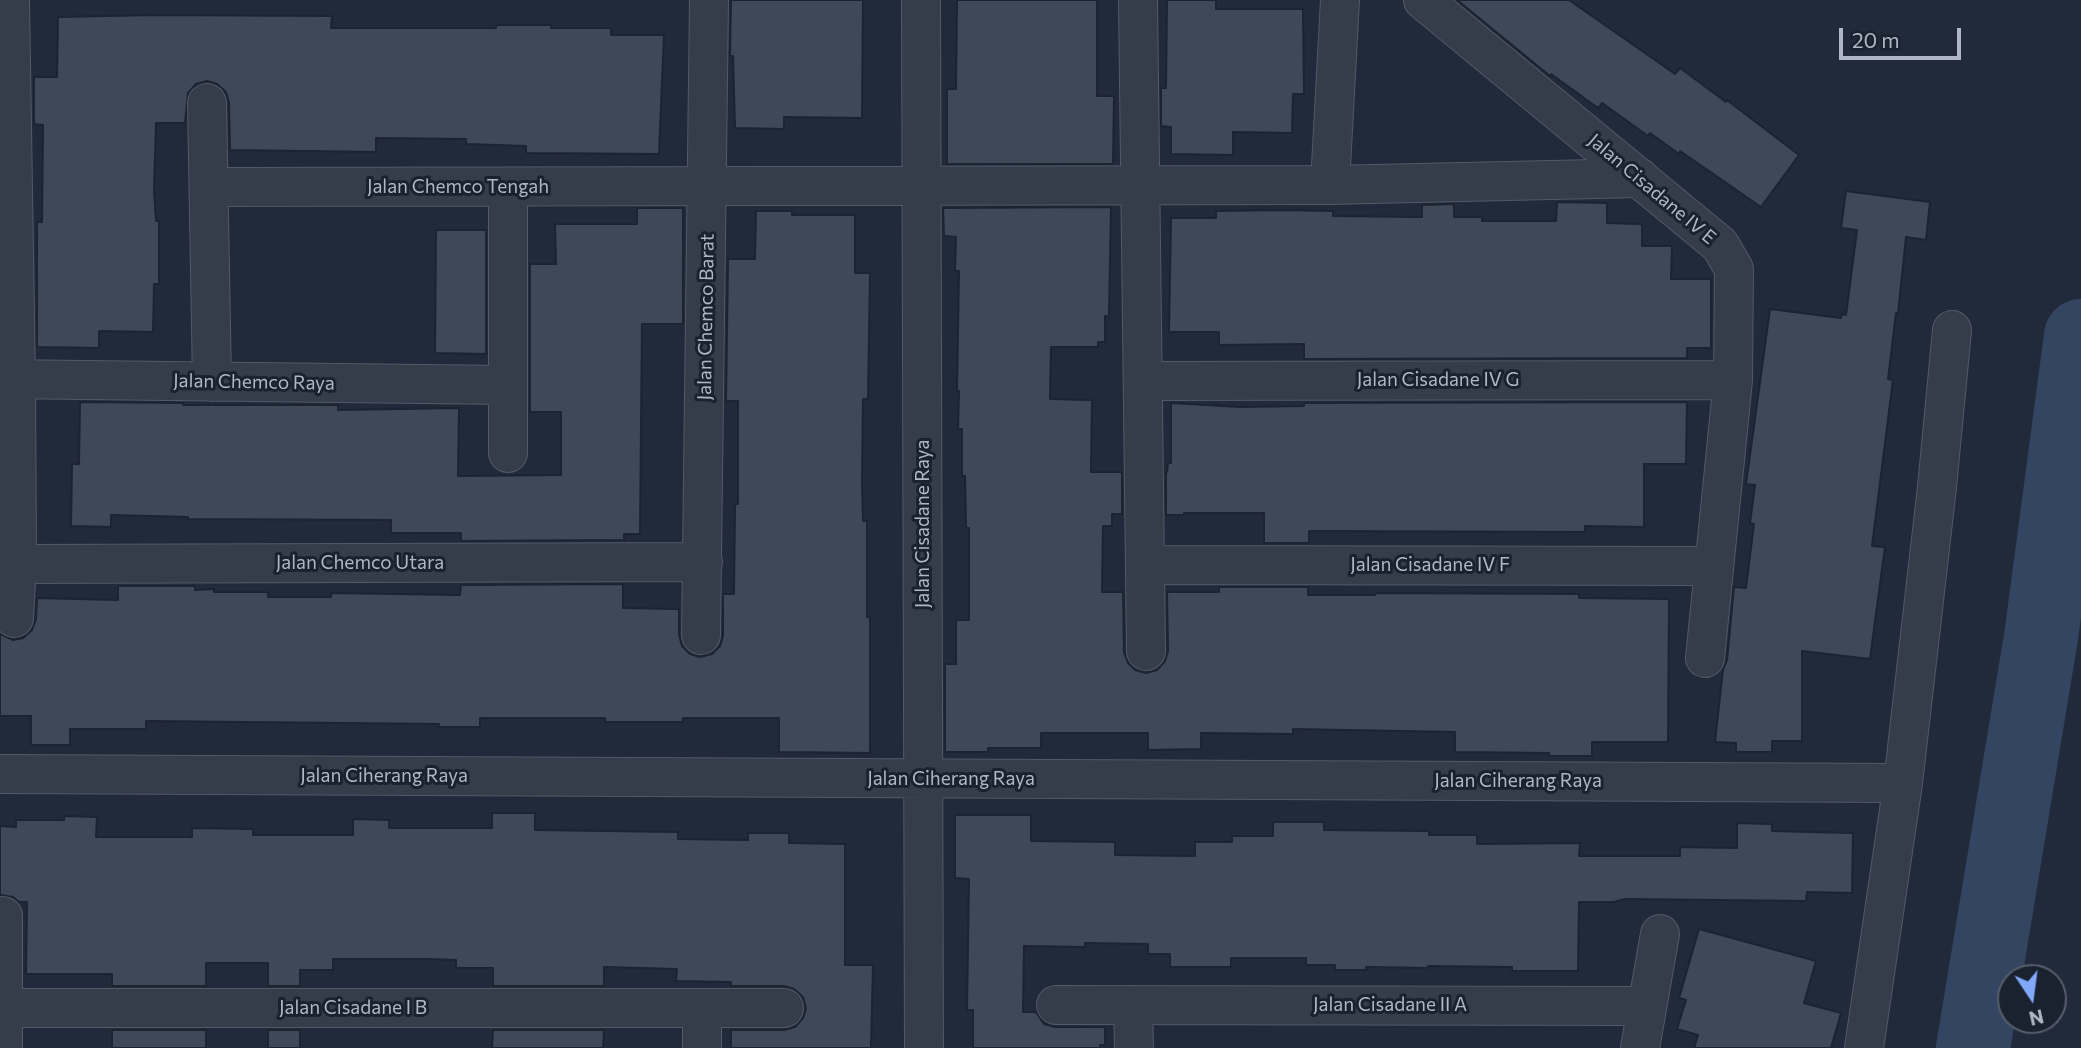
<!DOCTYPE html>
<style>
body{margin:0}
#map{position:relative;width:2081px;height:1048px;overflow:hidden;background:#212a3a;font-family:Commissioner,sans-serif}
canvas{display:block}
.north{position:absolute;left:1997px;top:964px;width:70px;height:70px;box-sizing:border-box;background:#1a212f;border:2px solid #565d6b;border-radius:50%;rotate:167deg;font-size:19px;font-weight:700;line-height:28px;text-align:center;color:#afb7c6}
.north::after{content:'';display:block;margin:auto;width:24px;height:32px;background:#81a9f9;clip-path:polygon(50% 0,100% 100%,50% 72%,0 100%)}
.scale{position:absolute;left:1839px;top:28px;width:122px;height:32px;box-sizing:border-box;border:4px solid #afb7c6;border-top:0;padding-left:9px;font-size:21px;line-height:24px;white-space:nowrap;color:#afb7c6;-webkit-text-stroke:5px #1a212f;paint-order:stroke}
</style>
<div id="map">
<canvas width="2081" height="1048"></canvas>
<div class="north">N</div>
<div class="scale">20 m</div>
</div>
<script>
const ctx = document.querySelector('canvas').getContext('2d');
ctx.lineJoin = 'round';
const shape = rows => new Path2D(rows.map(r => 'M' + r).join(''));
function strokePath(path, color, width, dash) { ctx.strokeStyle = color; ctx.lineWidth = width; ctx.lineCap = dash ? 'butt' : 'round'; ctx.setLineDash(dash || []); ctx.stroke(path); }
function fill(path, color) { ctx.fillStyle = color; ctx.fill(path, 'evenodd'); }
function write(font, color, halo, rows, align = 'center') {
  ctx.font = font + ' Commissioner,sans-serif'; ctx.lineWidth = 6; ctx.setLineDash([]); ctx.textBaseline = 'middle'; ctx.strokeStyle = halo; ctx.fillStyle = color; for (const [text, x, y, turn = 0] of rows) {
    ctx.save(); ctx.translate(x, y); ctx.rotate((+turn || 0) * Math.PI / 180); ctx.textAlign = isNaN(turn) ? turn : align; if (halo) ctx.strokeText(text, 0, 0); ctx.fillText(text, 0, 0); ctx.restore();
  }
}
const river = shape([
 [1973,1048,2041,637,2081,336]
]);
const building = shape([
 [731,0,863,0,862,118,784,117,784,129,735,128,733,56,730,56,731,0],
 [957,0,1097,0,1097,96,1114,96,1113,164,947,164,947,89,956,89,957,0],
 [1167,0,1216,0,1216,9,1303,9,1304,94,1293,94,1292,133,1233,132,1233,155,1171,154,1171,127,1161,126,1161,88,1166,88,1167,0],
 [1457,0,1569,0,1675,74,1680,68,1726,102,1727,100,1799,155,1761,207,1680,151,1679,154,1650,133,1648,136,1602,103,1598,108,1551,74,1550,76,1457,0],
 [154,15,332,16,331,28,496,28,496,25,551,25,551,28,611,28,611,35,664,35,659,154,526,153,526,146,466,144,466,139,376,138,376,152,230,150,229,103,226,92,217,84,207,81,196,84,188,93,185,123,156,123,154,190,156,221,159,221,159,284,154,284,153,332,99,331,99,348,37,347,37,222,42,222,43,125,34,124,34,77,57,77,58,17,154,15],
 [1846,191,1930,202,1926,240,1906,237,1898,314,1896,313,1888,379,1893,380,1872,546,1885,547,1870,659,1802,651,1802,741,1772,741,1772,752,1736,752,1736,743,1715,742,1723,670,1727,660,1734,587,1746,588,1754,524,1750,523,1755,485,1746,484,1770,309,1841,318,1842,314,1846,315,1857,230,1841,228,1846,191],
 [1557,202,1607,203,1607,223,1642,224,1642,246,1672,246,1671,279,1711,279,1711,348,1687,348,1687,358,1304,359,1304,344,1219,345,1219,332,1169,332,1171,218,1216,218,1216,211,1283,210,1333,211,1333,216,1422,217,1422,205,1454,204,1454,217,1482,217,1482,221,1556,221,1557,202],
 [1111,207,1109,316,1105,316,1105,342,1098,342,1098,347,1051,347,1050,399,1092,400,1091,472,1122,472,1122,514,1112,514,1112,526,1103,526,1102,592,1123,592,1124,652,1128,663,1135,670,1146,673,1157,670,1165,661,1168,651,1167,592,1219,592,1219,587,1308,587,1308,595,1375,595,1376,593,1579,594,1579,598,1669,599,1668,742,1592,742,1592,756,1549,756,1549,753,1455,752,1455,732,1293,729,1293,734,1201,733,1201,749,1148,750,1148,733,1041,733,1041,748,988,748,988,752,945,752,945,664,956,664,956,620,969,620,969,528,966,528,965,476,962,476,962,429,958,429,959,391,957,391,959,271,955,271,956,237,944,236,943,208,1111,207],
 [637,208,683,208,683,324,642,324,640,534,624,534,624,540,461,541,461,533,391,533,391,520,188,519,188,517,111,515,111,527,71,526,72,464,79,464,80,402,183,403,183,405,338,405,338,410,459,408,458,476,561,475,561,412,530,412,530,264,556,264,555,224,637,224,637,208],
 [756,211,792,211,792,215,855,215,855,273,870,273,868,399,863,399,862,482,863,521,867,521,867,617,870,617,870,753,779,752,779,718,683,718,683,722,605,722,605,718,480,718,480,727,439,727,439,724,146,721,146,729,70,729,70,745,31,745,31,716,0,716,0,634,13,640,23,638,32,630,36,619,37,598,118,600,118,586,195,586,195,590,214,589,214,592,268,592,268,597,331,597,331,593,460,595,461,585,623,584,623,608,679,609,679,635,682,646,690,654,700,657,712,654,720,646,723,636,723,594,734,594,735,504,738,504,738,401,726,401,728,259,755,259,756,211],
 [436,230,486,230,486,354,435,353,436,230],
 [1687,402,1686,464,1644,464,1644,527,1585,526,1585,532,1309,531,1309,543,1264,543,1264,513,1184,513,1184,515,1166,515,1166,472,1167,472,1168,463,1171,463,1171,403,1240,407,1304,406,1304,403,1687,402],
 [492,813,535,813,535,830,678,832,678,839,748,840,748,833,789,833,789,843,845,844,845,965,873,965,871,1048,731,1048,731,1030,784,1030,795,1027,803,1018,806,1009,803,997,794,989,784,986,731,986,731,982,676,981,677,969,604,967,604,986,493,986,493,968,456,968,456,960,426,959,333,959,333,970,300,970,300,986,268,986,268,963,206,963,206,986,112,986,112,974,26,974,27,902,19,902,13,897,0,895,0,826,16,827,16,820,64,820,64,816,97,817,96,837,192,837,192,828,253,829,253,835,353,835,353,819,389,820,389,828,492,828,492,813],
 [955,815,1031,815,1031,841,1115,842,1115,855,1195,856,1195,842,1232,842,1232,836,1273,836,1273,822,1324,822,1324,830,1429,831,1429,835,1477,835,1477,844,1580,843,1579,856,1680,856,1680,847,1737,848,1737,823,1772,824,1772,831,1853,833,1852,893,1807,892,1806,901,1625,899,1614,902,1579,902,1578,971,1512,971,1512,967,1428,966,1428,968,1366,967,1366,970,1335,970,1335,965,1306,965,1306,958,1231,958,1231,967,1170,967,1170,954,1148,954,1148,944,1085,943,1085,947,1024,946,1023,1012,1036,1012,1044,1024,1055,1027,1105,1027,1105,1045,1100,1045,1100,1048,973,1048,973,1010,967,1010,969,879,955,878,955,815],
 [1699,929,1816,961,1804,1003,1841,1013,1831,1048,1694,1048,1698,1035,1677,1029,1686,1000,1679,998,1699,929],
 [112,1030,206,1030,206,1048,112,1048,112,1030],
 [268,1030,300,1030,300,1048,268,1048,268,1030],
 [493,1030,604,1030,603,1048,492,1048,493,1030]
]);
const minor = shape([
 [10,0,16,380,17,564,14,618],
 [921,0,924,1048],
 [1138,0,1146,651],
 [1423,0,1720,245,1734,269,1733,380,1705,658],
 [207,103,212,382],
 [1330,185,1340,0],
 [209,187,1330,185,1640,178],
 [0,379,508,385],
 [1143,381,1733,380],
 [508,453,508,187],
 [17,564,703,562],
 [1145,565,1714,566],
 [701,635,709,0],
 [0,774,1903,783],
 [3,916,3,1048],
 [1056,1005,1647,1006],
 [1133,1005,1134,1048],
 [4,1008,784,1008],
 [702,1048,702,1008],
 [1640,1048,1660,934],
 [1864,1048,1903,783,1937,487,1952,330]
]);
const streetNames = [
 ["Jalan Chemco Tengah",458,187],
 ["Jalan Cisadane IV E",1652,189,40],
 ["Jalan Chemco Barat",706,317,-89],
 ["Jalan Cisadane IV G",1438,380],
 ["Jalan Chemco Raya",254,382,1],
 ["Jalan Cisadane Raya",923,524,-90],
 ["Jalan Chemco Utara",360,563],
 ["Jalan Cisadane IV F",1430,565],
 ["Jalan Ciherang Raya",384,776],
 ["Jalan Ciherang Raya",951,779],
 ["Jalan Ciherang Raya",1518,781],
 ["Jalan Cisadane II A",1390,1005],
 ["Jalan Cisadane I B",353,1008]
];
strokePath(river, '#344561', 74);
fill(building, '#3d4859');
strokePath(building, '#1c2331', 2);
strokePath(minor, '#525a68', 40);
strokePath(minor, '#353c4a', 38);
write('19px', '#afb7c6', '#1a212f', streetNames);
</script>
